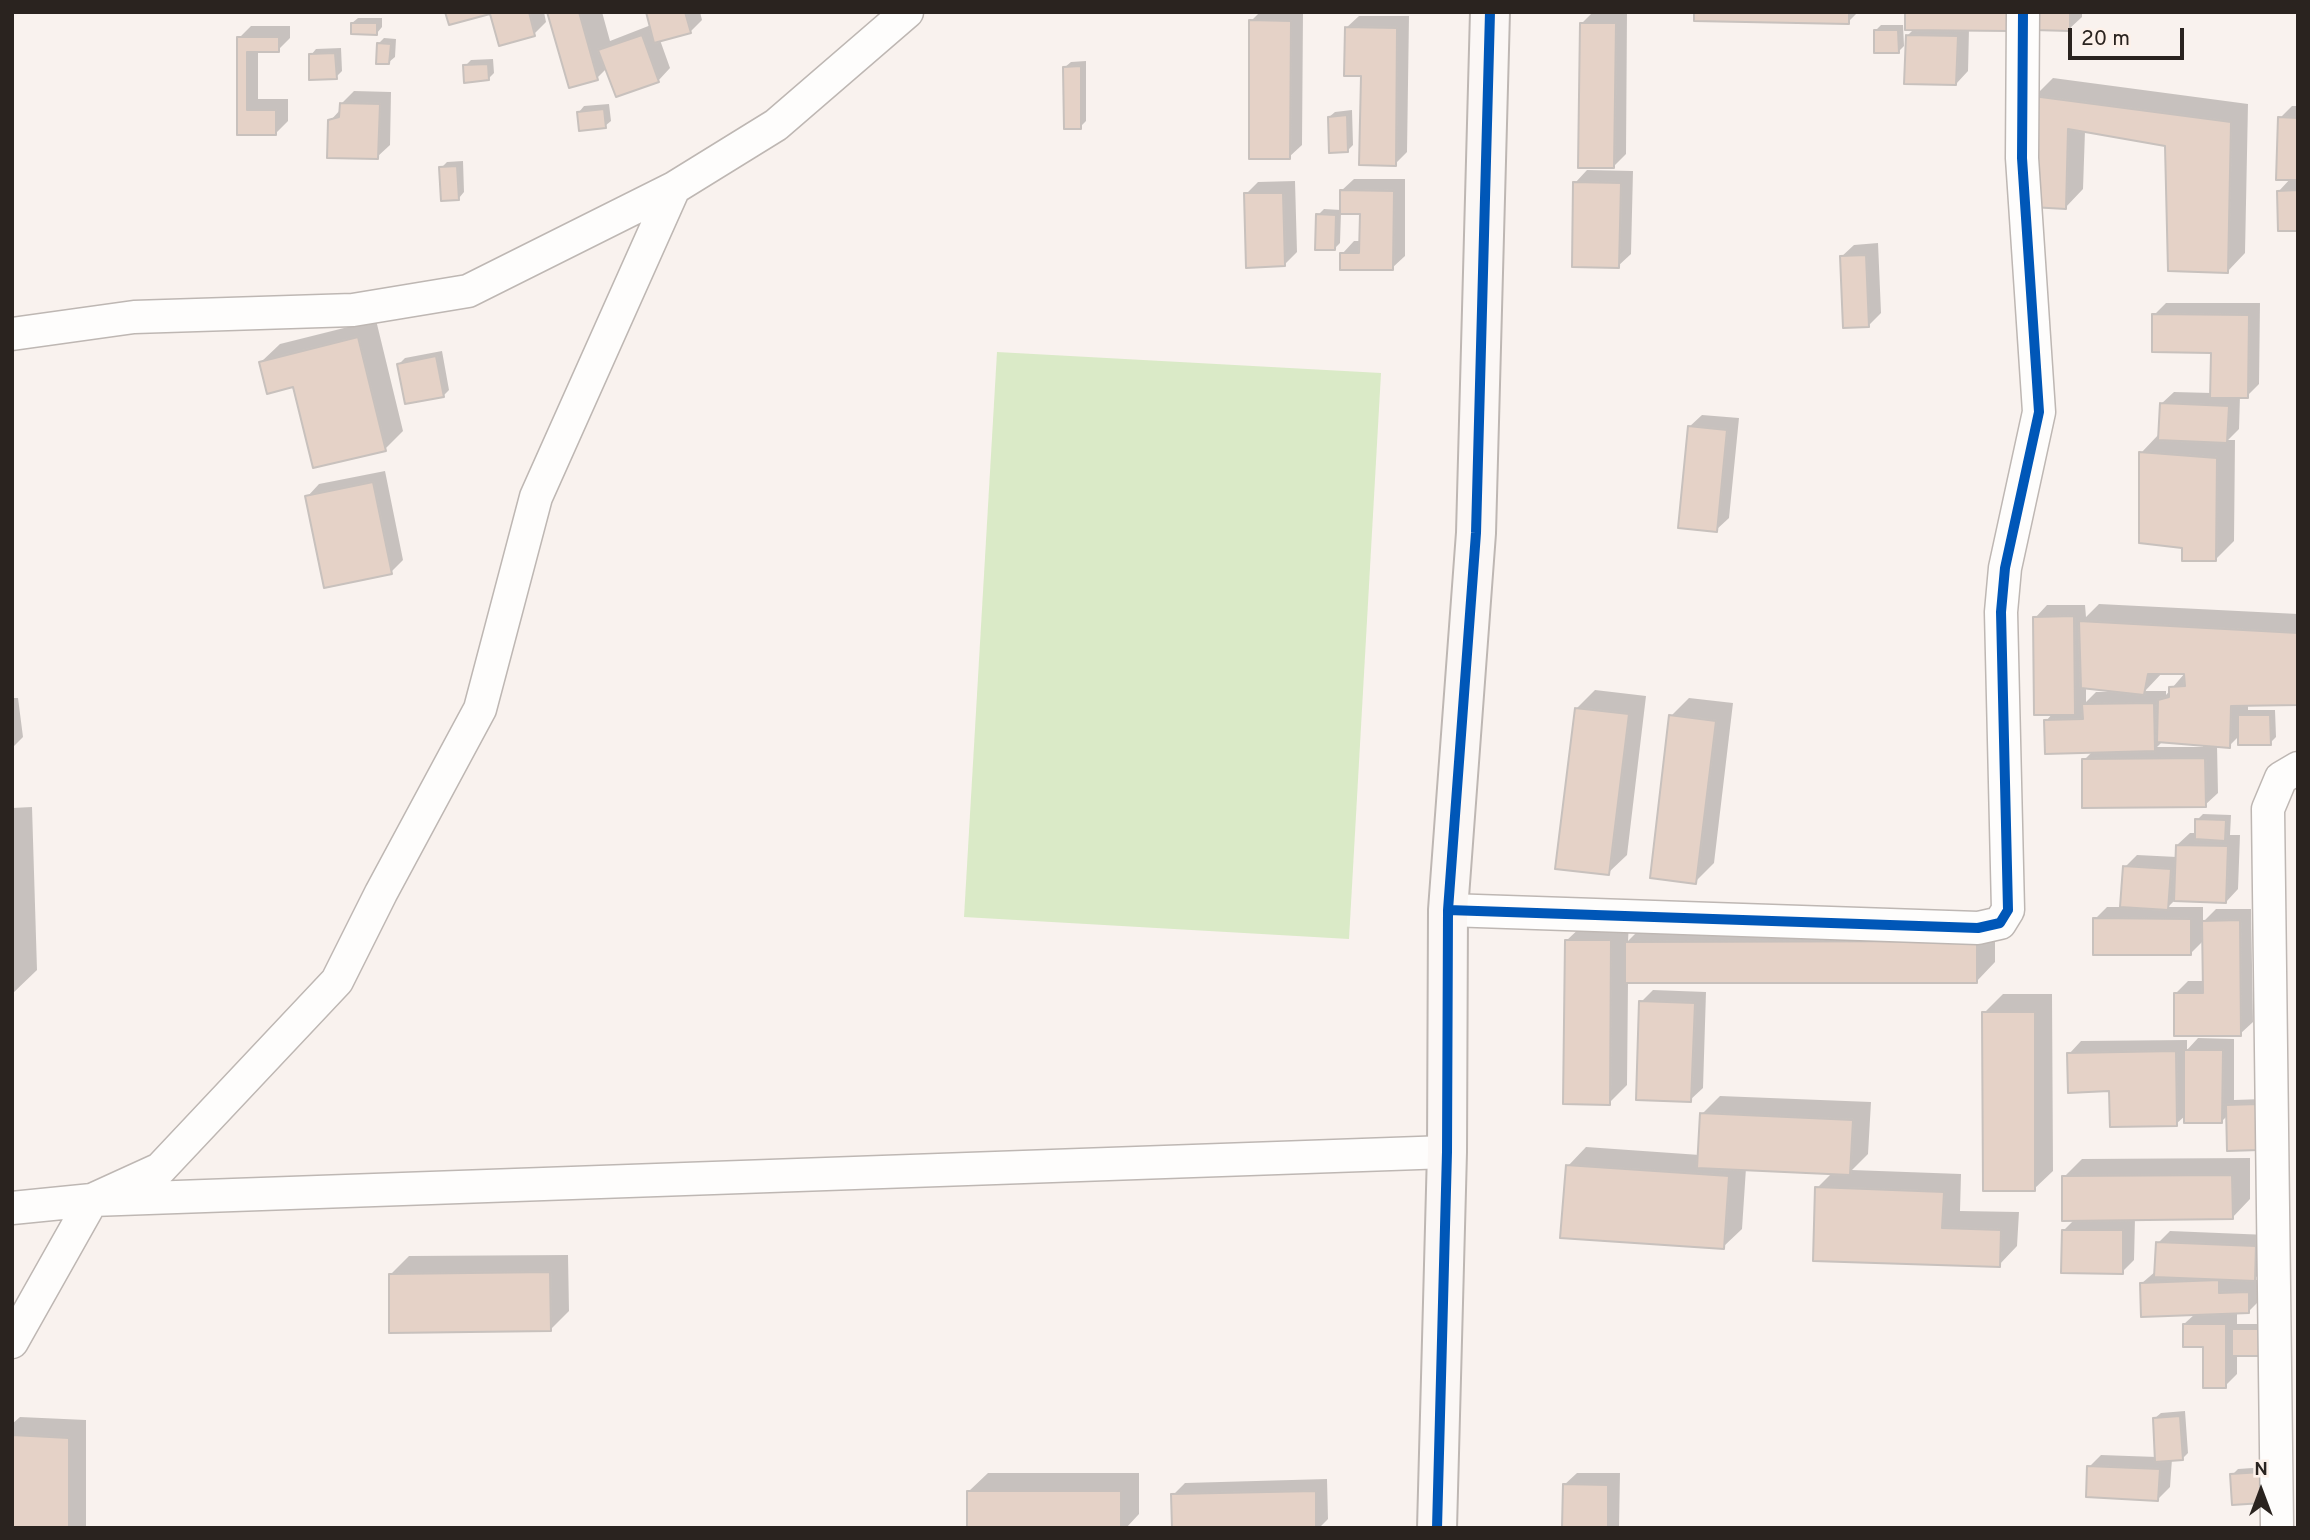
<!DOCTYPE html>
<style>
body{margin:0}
#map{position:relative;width:2310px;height:1540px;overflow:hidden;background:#f9f2ee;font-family:Overpass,sans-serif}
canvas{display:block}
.frame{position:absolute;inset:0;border:14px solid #2a231f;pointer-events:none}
.north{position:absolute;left:2226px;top:1456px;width:70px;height:70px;-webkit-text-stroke:5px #fdf1ea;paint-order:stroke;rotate:0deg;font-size:19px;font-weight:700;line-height:28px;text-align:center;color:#2a231f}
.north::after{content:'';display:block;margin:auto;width:24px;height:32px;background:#2a231f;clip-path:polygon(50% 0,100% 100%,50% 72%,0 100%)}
.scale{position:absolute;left:2068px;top:28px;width:116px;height:32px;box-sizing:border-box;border:4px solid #2a231f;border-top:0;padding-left:9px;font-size:21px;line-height:24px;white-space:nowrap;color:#2a231f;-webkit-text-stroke:5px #fdf1ea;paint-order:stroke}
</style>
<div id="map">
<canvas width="2310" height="1540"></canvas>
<div class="frame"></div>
<div class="north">N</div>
<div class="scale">20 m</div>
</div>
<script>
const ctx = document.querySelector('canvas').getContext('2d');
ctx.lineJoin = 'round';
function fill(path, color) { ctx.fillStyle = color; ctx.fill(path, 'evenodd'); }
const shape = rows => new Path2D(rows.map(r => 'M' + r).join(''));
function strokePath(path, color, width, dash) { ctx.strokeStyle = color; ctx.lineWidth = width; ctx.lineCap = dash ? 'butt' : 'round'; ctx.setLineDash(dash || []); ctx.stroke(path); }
const green = shape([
 [997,352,1381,373,1349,939,964,917]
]);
const shadow = shape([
 [492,12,544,12,546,22,534,34],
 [549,12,602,12,610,41,651,25,648,12,700,12,702,20,690,32,660,40,670,68,658,81,607,68,597,78],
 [1260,12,1303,12,1302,145,1289,157,1251,21],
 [1593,12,1627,12,1626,154,1613,167,1582,23],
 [1696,12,1858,12,1848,22],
 [2036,12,2082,12,2082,17,2069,29],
 [1359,16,1409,16,1407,152,1395,164,1346,28],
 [358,18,382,18,382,27,377,33,352,23],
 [1881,25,1903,25,1904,46,1898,52,1876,30],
 [251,26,290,26,290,38,278,50,258,50,258,99,288,99,288,121,276,133,239,133,239,38],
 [1915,28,1969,29,1968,71,1956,84,1907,36],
 [384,38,396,39,395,57,389,62,378,44],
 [341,48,342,71,336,77,311,55,316,49],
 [493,59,494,73,488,79,465,66,471,60],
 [1086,61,1086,121,1080,127,1065,67,1071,62],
 [2053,78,2248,104,2245,253,2227,272,2167,145,2085,131,2083,189,2065,208,2035,96],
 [354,91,391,92,390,145,377,157,330,121,341,109,342,103],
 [609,104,611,121,605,126,579,112,584,106],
 [2292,106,2298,106,2298,229,2278,192,2291,178,2280,118],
 [1352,110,1353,145,1347,151,1329,117,1335,112],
 [463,161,464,192,459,198,441,168,447,162],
 [1587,170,1633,171,1631,254,1618,266,1575,183],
 [1354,179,1405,179,1405,256,1392,268,1342,254,1354,241,1361,241,1362,212,1341,212,1340,243,1334,249,1318,215,1324,209,1341,210,1341,191],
 [1295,181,1297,252,1284,265,1246,194,1258,182],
 [1878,243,1881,313,1869,325,1841,257,1854,245],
 [2166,303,2260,303,2259,384,2247,396,2240,396,2239,429,2228,440,2235,440,2234,541,2216,559,2184,546,2141,453,2160,433,2161,404,2174,392,2212,393,2212,351,2154,315],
 [376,320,403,431,385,449,261,362,280,344],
 [442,351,449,390,443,396,399,364,405,358],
 [1702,415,1739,418,1729,518,1716,530,1689,427],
 [385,471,403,560,391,572,307,497,319,484],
 [2099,604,2298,614,2298,703,2248,704,2248,710,2275,710,2276,737,2270,743,2240,735,2229,746,2217,745,2218,793,2205,805,2084,760,2093,751,2046,721,2053,713,2035,618,2047,605,2085,605,2086,617],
 [2163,672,2185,673,2166,695,2166,691,2145,691],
 [2086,687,2109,690,2109,692,2096,692,2086,702],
 [2163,741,2203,744,2203,747,2157,747],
 [1595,690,1646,696,1627,855,1608,873,1577,708],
 [12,698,18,698,23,737,12,748],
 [1689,698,1733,703,1714,863,1695,882,1671,716],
 [32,807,37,970,12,994,12,808],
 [2203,814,2231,815,2230,835,2240,835,2238,889,2226,902,2175,900,2168,907,2203,907,2203,922,2216,909,2251,909,2253,1022,2240,1034,2175,994,2188,981,2205,981,2204,940,2191,953,2095,919,2107,907,2121,907,2125,867,2137,855,2177,857,2177,845,2190,833,2197,833,2197,820],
 [1585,923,1629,923,1628,941,1645,924,1995,923,1995,962,1977,981,1628,981,1627,1085,1609,1103,1566,941],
 [1653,990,1706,992,1703,1088,1690,1100,1641,1002],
 [2003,994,2052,994,2053,1171,2034,1189,1984,1013],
 [2198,1038,2234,1039,2234,1100,2263,1099,2264,1143,2228,1115,2221,1122,2186,1115,2176,1124,2111,1090,2069,1054,2081,1041,2187,1040,2187,1050],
 [1720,1096,1871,1102,1868,1154,1852,1170,1961,1174,1960,1211,2019,1212,2017,1246,1999,1265,1817,1188,1833,1172,1746,1168,1742,1229,1723,1247,1568,1166,1586,1147,1700,1155,1702,1114],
 [2250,1158,2250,1199,2232,1218,2135,1218,2134,1260,2122,1272,2064,1230,2075,1219,2064,1177,2082,1159],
 [2170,1231,2268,1235,2267,1267,2253,1280,2260,1280,2261,1299,2248,1312,2237,1312,2237,1324,2269,1324,2237,1354,2237,1374,2225,1386,2205,1346,2184,1324,2195,1314,2142,1283,2156,1271,2158,1243],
 [568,1255,569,1311,550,1330,391,1274,409,1256],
 [2185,1411,2188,1453,2182,1459,2172,1459,2170,1487,2158,1499,2089,1467,2101,1455,2157,1457,2155,1418,2161,1413],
 [20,1417,86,1420,86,1528,12,1528,12,1424],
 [2267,1467,2268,1495,2232,1475,2238,1469],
 [988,1473,1139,1473,1139,1514,1126,1528,969,1528,969,1491],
 [1577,1473,1620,1473,1619,1528,1564,1528,1564,1485],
 [1327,1479,1328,1519,1319,1528,1174,1528,1173,1495,1185,1483]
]);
const building = shape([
 [445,12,529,12,535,36,499,46,490,14,449,25,445,12],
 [547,12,579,12,598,80,569,88,547,12],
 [646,12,685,12,691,33,654,43,646,12],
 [1694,12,1849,12,1849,24,1694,21,1694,12],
 [1905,12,2011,12,2010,31,1905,30,1905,12],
 [2034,12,2070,12,2070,31,2034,30,2034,12],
 [1249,20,1291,21,1290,159,1249,159,1249,20],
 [351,23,377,23,377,35,351,34,351,23],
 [1580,23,1616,23,1614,168,1578,168,1580,23],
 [1345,27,1397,28,1396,166,1359,165,1361,76,1344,76,1345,27],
 [1874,30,1898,30,1899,53,1874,53,1874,30],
 [642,35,659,82,616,97,598,50,642,35],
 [1906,35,1958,36,1956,85,1904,84,1906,35],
 [237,37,279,37,279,52,247,52,247,110,276,110,276,135,237,135,237,37],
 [377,43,391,44,389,64,376,64,377,43],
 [335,53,337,79,309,80,309,54,335,53],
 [488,64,489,80,464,83,463,65,488,64],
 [1081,66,1081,129,1064,129,1063,67,1081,66],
 [2033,96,2231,122,2228,273,2168,271,2165,146,2068,129,2066,209,2031,207,2033,96],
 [340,103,380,104,378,159,327,158,328,120,339,117,340,103],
 [604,109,606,128,579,131,577,112,604,109],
 [1347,115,1348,152,1329,153,1328,117,1347,115],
 [2278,117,2298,118,2298,180,2276,180,2278,117],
 [457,166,459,200,441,201,439,167,457,166],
 [1573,182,1621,183,1619,268,1572,267,1573,182],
 [1340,190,1394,191,1393,270,1340,270,1340,253,1359,253,1360,214,1340,214,1340,190],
 [2298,190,2298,231,2278,231,2277,191,2298,190],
 [1244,193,1283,193,1285,266,1246,268,1244,193],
 [1316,214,1336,215,1335,250,1315,250,1316,214],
 [1866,255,1869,327,1843,328,1840,256,1866,255],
 [2152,314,2249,315,2248,398,2210,398,2211,353,2152,352,2152,314],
 [358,337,386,451,313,468,293,387,267,394,259,362,358,337],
 [436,356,444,397,405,404,397,364,436,356],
 [2160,403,2229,406,2227,443,2158,440,2160,403],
 [1688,426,1727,430,1717,532,1678,528,1688,426],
 [2139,452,2217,458,2216,561,2182,561,2182,548,2139,543,2139,452],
 [373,482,392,574,324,588,305,496,373,482],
 [2074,616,2075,715,2034,715,2033,617,2074,616],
 [2079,621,2298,633,2298,705,2231,706,2230,748,2157,742,2158,700,2169,697,2169,687,2185,686,2184,674,2148,674,2144,695,2081,688,2079,621],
 [2154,703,2155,751,2045,754,2044,720,2083,719,2082,704,2154,703],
 [1575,708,1629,714,1609,875,1555,869,1575,708],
 [1669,715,1716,721,1696,884,1650,878,1669,715],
 [2238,715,2270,715,2271,745,2238,745,2238,715],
 [2205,758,2206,807,2082,808,2082,759,2205,758],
 [2195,819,2226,820,2225,841,2195,839,2195,819],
 [2176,845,2228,846,2226,903,2174,901,2176,845],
 [2123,866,2171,869,2168,910,2120,907,2123,866],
 [2093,918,2191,919,2191,955,2093,955,2093,918],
 [2240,920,2241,1036,2174,1036,2174,993,2203,993,2202,921,2240,920],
 [1565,940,1611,940,1610,1105,1563,1104,1565,940],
 [1977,941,1977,983,1625,983,1625,942,1977,941],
 [1639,1001,1695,1003,1691,1102,1636,1100,1639,1001],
 [1982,1012,2035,1012,2035,1191,1983,1191,1982,1012],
 [2184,1050,2223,1050,2222,1123,2184,1123,2184,1050],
 [2176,1051,2177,1126,2110,1127,2109,1091,2068,1093,2067,1053,2176,1051],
 [2258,1104,2259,1150,2227,1151,2226,1105,2258,1104],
 [1700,1113,1853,1120,1850,1175,1697,1168,1700,1113],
 [1566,1165,1729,1176,1724,1249,1560,1238,1566,1165],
 [2232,1175,2233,1219,2062,1221,2062,1176,2232,1175],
 [1815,1187,1944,1192,1942,1228,2001,1230,2000,1267,1813,1261,1815,1187],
 [2062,1230,2123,1230,2123,1274,2061,1273,2062,1230],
 [2156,1242,2256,1246,2255,1281,2154,1277,2156,1242],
 [550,1272,551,1331,389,1333,389,1274,550,1272],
 [2219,1280,2219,1293,2249,1292,2249,1313,2141,1317,2140,1283,2219,1280],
 [2183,1324,2226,1324,2226,1388,2203,1388,2203,1347,2183,1347,2183,1324],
 [2232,1329,2264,1329,2264,1356,2232,1356,2232,1329],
 [2180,1416,2183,1460,2155,1462,2153,1418,2180,1416],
 [12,1435,69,1438,69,1528,12,1528,12,1435],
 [2087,1466,2160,1469,2158,1501,2086,1497,2087,1466],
 [2262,1472,2263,1503,2232,1505,2230,1474,2262,1472],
 [1563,1484,1608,1485,1608,1528,1562,1528,1563,1484],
 [967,1491,1121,1491,1121,1528,967,1528,967,1491],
 [1316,1491,1316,1528,1172,1528,1171,1494,1316,1491]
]);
const street = shape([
 [12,334,134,317,353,310,468,291,674,188,776,125,907,12],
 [1448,910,1978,928,2000,923,2008,910,2001,612,2005,568,2039,412,2022,158,2023,12],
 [12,1208,92,1200,1447,1152],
 [12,1342,92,1200,160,1169,337,981,381,893,480,709,536,497,674,188],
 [2277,1528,2268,809,2281,778,2298,768]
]);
const secondary = shape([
 [1437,1528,1447,1152,1448,910,1476,533,1490,12]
]);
const cycleway = shape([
 [1448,910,1978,928,2000,923,2008,910,2001,612,2005,568,2039,412,2022,158,2023,12],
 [1437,1528,1447,1152,1448,910,1476,533,1490,12]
]);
fill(green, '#daeac7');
fill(shadow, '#0003');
fill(building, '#e5d2c7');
strokePath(building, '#c8c1bd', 2);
strokePath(street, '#beb7b3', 35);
strokePath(secondary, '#beb7b3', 42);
strokePath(street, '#fefdfc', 32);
strokePath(secondary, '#fbf7f5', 38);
strokePath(cycleway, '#0057b8', 10);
</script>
